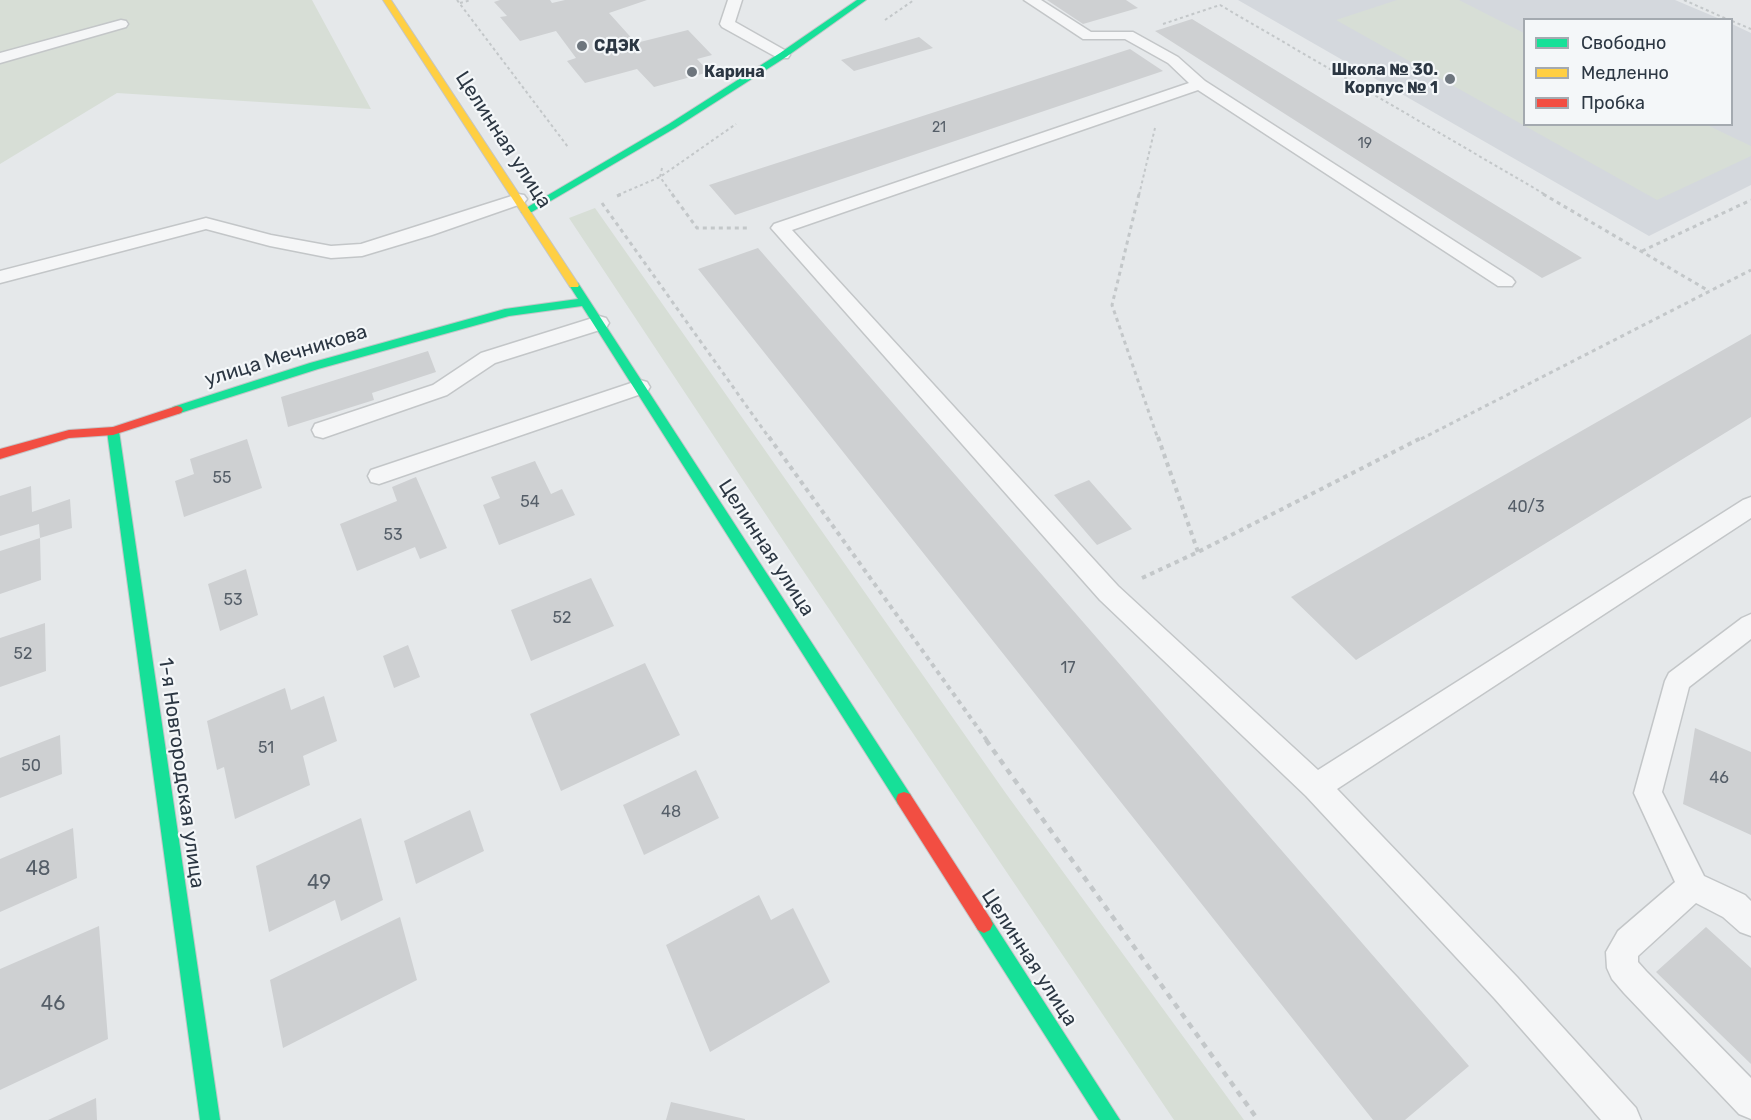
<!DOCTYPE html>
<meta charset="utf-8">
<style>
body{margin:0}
#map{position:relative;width:1751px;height:1120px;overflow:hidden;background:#e5e8ea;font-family:Rubik,sans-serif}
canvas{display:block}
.legend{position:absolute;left:1523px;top:18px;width:210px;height:108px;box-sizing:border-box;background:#f4f7f9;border:2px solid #a4aab0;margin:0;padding:8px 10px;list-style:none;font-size:18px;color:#2c3743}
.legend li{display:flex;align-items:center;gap:12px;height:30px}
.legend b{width:30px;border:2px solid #a4aab0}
</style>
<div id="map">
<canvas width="1751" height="1120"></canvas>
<ul class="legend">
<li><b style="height:8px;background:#16e098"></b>Свободно</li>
<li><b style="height:8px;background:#ffcf43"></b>Медленно</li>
<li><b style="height:8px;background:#f24e42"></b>Пробка</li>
</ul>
</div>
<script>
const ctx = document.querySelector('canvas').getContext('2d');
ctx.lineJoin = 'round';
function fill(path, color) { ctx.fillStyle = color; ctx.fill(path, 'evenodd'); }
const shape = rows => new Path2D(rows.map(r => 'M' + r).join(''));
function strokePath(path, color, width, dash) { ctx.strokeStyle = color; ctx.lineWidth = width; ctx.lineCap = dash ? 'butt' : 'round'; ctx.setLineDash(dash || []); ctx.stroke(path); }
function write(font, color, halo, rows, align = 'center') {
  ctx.font = font + ' Rubik,sans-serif'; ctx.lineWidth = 4.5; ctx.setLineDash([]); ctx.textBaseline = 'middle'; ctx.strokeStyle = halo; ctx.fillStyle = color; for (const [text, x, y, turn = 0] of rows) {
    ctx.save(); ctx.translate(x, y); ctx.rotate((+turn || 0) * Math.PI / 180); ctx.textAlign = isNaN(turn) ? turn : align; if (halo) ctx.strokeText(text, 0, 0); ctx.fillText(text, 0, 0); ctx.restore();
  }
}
const built = shape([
 [1238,0,1675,0,1720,19,1524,20,1524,124,1732,124,1732,24,1751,33,1751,185,1649,236]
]);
const green = shape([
 [0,0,312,0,371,109,117,93,0,164],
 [1397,0,1459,0,1524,33,1524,124,1707,125,1751,146,1751,156,1657,200,1336,20],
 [595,208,1007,795,1244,1120,1174,1120,800,566,569,218]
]);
const building = shape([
 [500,0,550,0,552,3,565,0,647,0,609,13,636,43,688,30,712,55,697,59,709,72,654,87,637,69,585,83,567,61,576,58,556,31,520,41,500,17,507,16,494,2],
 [1047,0,1126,0,1138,8,1083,24],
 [1192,19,1582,258,1542,278,1155,31],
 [919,37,933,48,854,71,841,60],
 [1130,49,1163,71,735,215,709,185],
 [758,248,1469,1066,1405,1120,1373,1120,698,269],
 [1751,334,1751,417,1356,660,1291,597],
 [428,351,436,372,372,393,374,400,288,427,281,397],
 [247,439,262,488,184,517,175,481,194,474,190,459],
 [535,461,551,494,562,489,575,515,499,545,483,505,500,498,491,477],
 [416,477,447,548,420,559,415,547,357,571,340,524,397,501,392,487],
 [1089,480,1132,529,1097,545,1054,495],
 [31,486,32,512,70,499,72,528,40,538,39,524,0,536,0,496],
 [40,538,41,580,0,594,0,551],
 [246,569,258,615,220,631,208,584],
 [591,578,614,626,531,661,511,610],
 [45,623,46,671,0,687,0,638],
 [408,645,420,677,394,688,383,656],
 [645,663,680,735,561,791,530,714],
 [285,688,291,710,324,696,337,741,303,756,310,785,235,819,224,767,217,770,207,721],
 [1695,728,1751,752,1751,835,1683,804],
 [60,735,62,774,0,798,0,758],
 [696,770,719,818,644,855,623,805],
 [470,810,484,851,416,884,404,841],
 [361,818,383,900,341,921,335,900,269,932,256,866],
 [73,828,77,878,0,912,0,859],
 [759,895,771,920,793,908,830,982,710,1052,666,945],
 [400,917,417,980,283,1048,270,980],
 [99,926,108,1039,0,1090,0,969],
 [1706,927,1751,968,1751,1064,1656,972],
 [96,1098,97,1120,48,1120],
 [671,1102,745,1119,745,1120,666,1120]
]);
const pathFar3 = shape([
 [457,0,568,147],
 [1684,0,1729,20],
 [460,3,471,0],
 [885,20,914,0],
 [1732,21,1751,29],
 [1163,24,1220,5,1546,195],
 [662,168,660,177,673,195],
 [618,195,660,177,736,124],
 [1139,195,1155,128]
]);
const pathFar2 = shape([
 [672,194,697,228,749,228],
 [1139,194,1112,305,1158,439],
 [1543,194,1709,291],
 [617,196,622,194],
 [602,203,770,439],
 [1642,251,1751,200],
 [1421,439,1751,270]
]);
const pathFar1 = shape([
 [769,437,988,742],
 [1158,437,1198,552],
 [1142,578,1198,552,1423,437]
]);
const path = shape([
 [986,740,1258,1120]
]);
const lane = shape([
 [728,0,742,0,735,22,788,52,790,55,788,58,778,58,722,27,720,24,728,0],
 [1024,0,1041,0,1091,32,1133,32,1178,57,1205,81,1512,278,1515,282,1512,286,1498,286,1198,90,792,230,1118,586,1318,770,1743,500,1751,497,1751,518,1337,789,1517,977,1636,1108,1641,1120,1601,1120,1495,999,1306,796,1100,600,771,228,774,224,1189,83,1168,63,1125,39,1083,39,1024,0],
 [121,20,126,21,128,24,126,27,0,63,0,53,121,20],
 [518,194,524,195,527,199,524,203,432,235,362,256,331,258,270,246,206,229,0,283,0,271,206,218,271,235,331,246,361,244,518,194],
 [599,316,606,318,609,323,606,328,495,363,447,395,323,438,315,436,312,430,315,424,433,385,481,353,599,316],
 [640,380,647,382,650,387,647,392,379,484,371,482,368,476,371,470,640,380],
 [1751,614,1751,639,1689,687,1662,792,1704,876,1745,895,1751,901,1751,936,1740,932,1723,917,1696,903,1638,956,1638,962,1646,971,1751,1078,1751,1119,1739,1114,1624,993,1612,979,1607,968,1606,952,1618,931,1675,882,1634,793,1665,681,1669,673,1742,618,1751,614]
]);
const fast = shape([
 [857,0,866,0,786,57,675,128,530,213,522,213,521,211,669,124,780,53,857,0],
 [574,282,578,283,910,794,912,799,910,804,904,806,898,804,582,306,509,316,318,369,177,414,171,410,173,407,310,363,505,309,578,299,569,285,574,282],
 [113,427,119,431,220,1120,200,1120,107,431,113,427],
 [984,915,990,918,1120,1120,1099,1120,978,930,975,924,978,918,984,915]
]);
const slow = shape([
 [383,0,391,0,579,285,578,287,570,287,383,0]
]);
const jam = shape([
 [177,406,181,407,183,410,181,413,113,435,69,438,0,459,0,449,69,430,113,427,177,406],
 [904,792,910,794,990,918,993,924,990,930,984,933,978,930,898,804,896,799,898,794,904,792]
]);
const markers = [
 [582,46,6,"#6d757d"],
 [692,72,6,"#6d757d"],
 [1450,79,6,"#6d757d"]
];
const farNumbernames = [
 ["21",939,128],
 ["19",1365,144]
];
const farPoinames = [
 ["СДЭК",594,46],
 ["Школа № 30.",1438,70,"right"],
 ["Корпус № 1",1438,88,"right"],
 ["Карина",704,72]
];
const numberNames = [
 ["55",222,478],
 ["54",530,502],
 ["40/3",1526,507],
 ["53",393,535],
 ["53",233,600],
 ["52",562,618],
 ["52",23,654],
 ["17",1068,668],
 ["51",266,748],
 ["50",31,766],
 ["46",1719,778],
 ["48",671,812]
];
const streetNames = [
 ["Целинная улица",503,140,57],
 ["улица Мечникова",286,356,-17],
 ["Целинная улица",766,548,57],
 ["1-я Новгородская улица",181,773,82],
 ["Целинная улица",1029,958,57]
];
const nearNumbernames = [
 ["48",38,869],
 ["49",319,883],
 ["46",53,1004]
];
fill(built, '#d4d8dd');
fill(green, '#d7ded6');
fill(building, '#ced0d2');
strokePath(lane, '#c3c6c8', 3);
strokePath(fast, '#c3c6c8', 2);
strokePath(slow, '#c3c6c8', 2);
strokePath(jam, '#c3c6c8', 2);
strokePath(pathFar3, '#c3c7c9', 2, [3, 3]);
strokePath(pathFar2, '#c3c7c9', 3, [4, 4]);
strokePath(pathFar1, '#c3c7c9', 4, [4.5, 4.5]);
strokePath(path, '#c3c7c9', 4.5, [6, 6]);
fill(lane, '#f5f6f7');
fill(fast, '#16e098');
fill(slow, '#ffcf43');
fill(jam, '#f24e42');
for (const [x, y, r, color] of markers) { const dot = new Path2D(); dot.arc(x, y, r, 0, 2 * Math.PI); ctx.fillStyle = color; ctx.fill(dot); strokePath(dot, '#f4f7f9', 2); }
write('14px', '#555e68', null, farNumbernames);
write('bold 16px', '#2c3743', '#f4f7f9', farPoinames, 'left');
write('16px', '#555e68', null, numberNames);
write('20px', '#2c3743', '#f4f7f9', streetNames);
write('20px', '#555e68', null, nearNumbernames);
</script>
